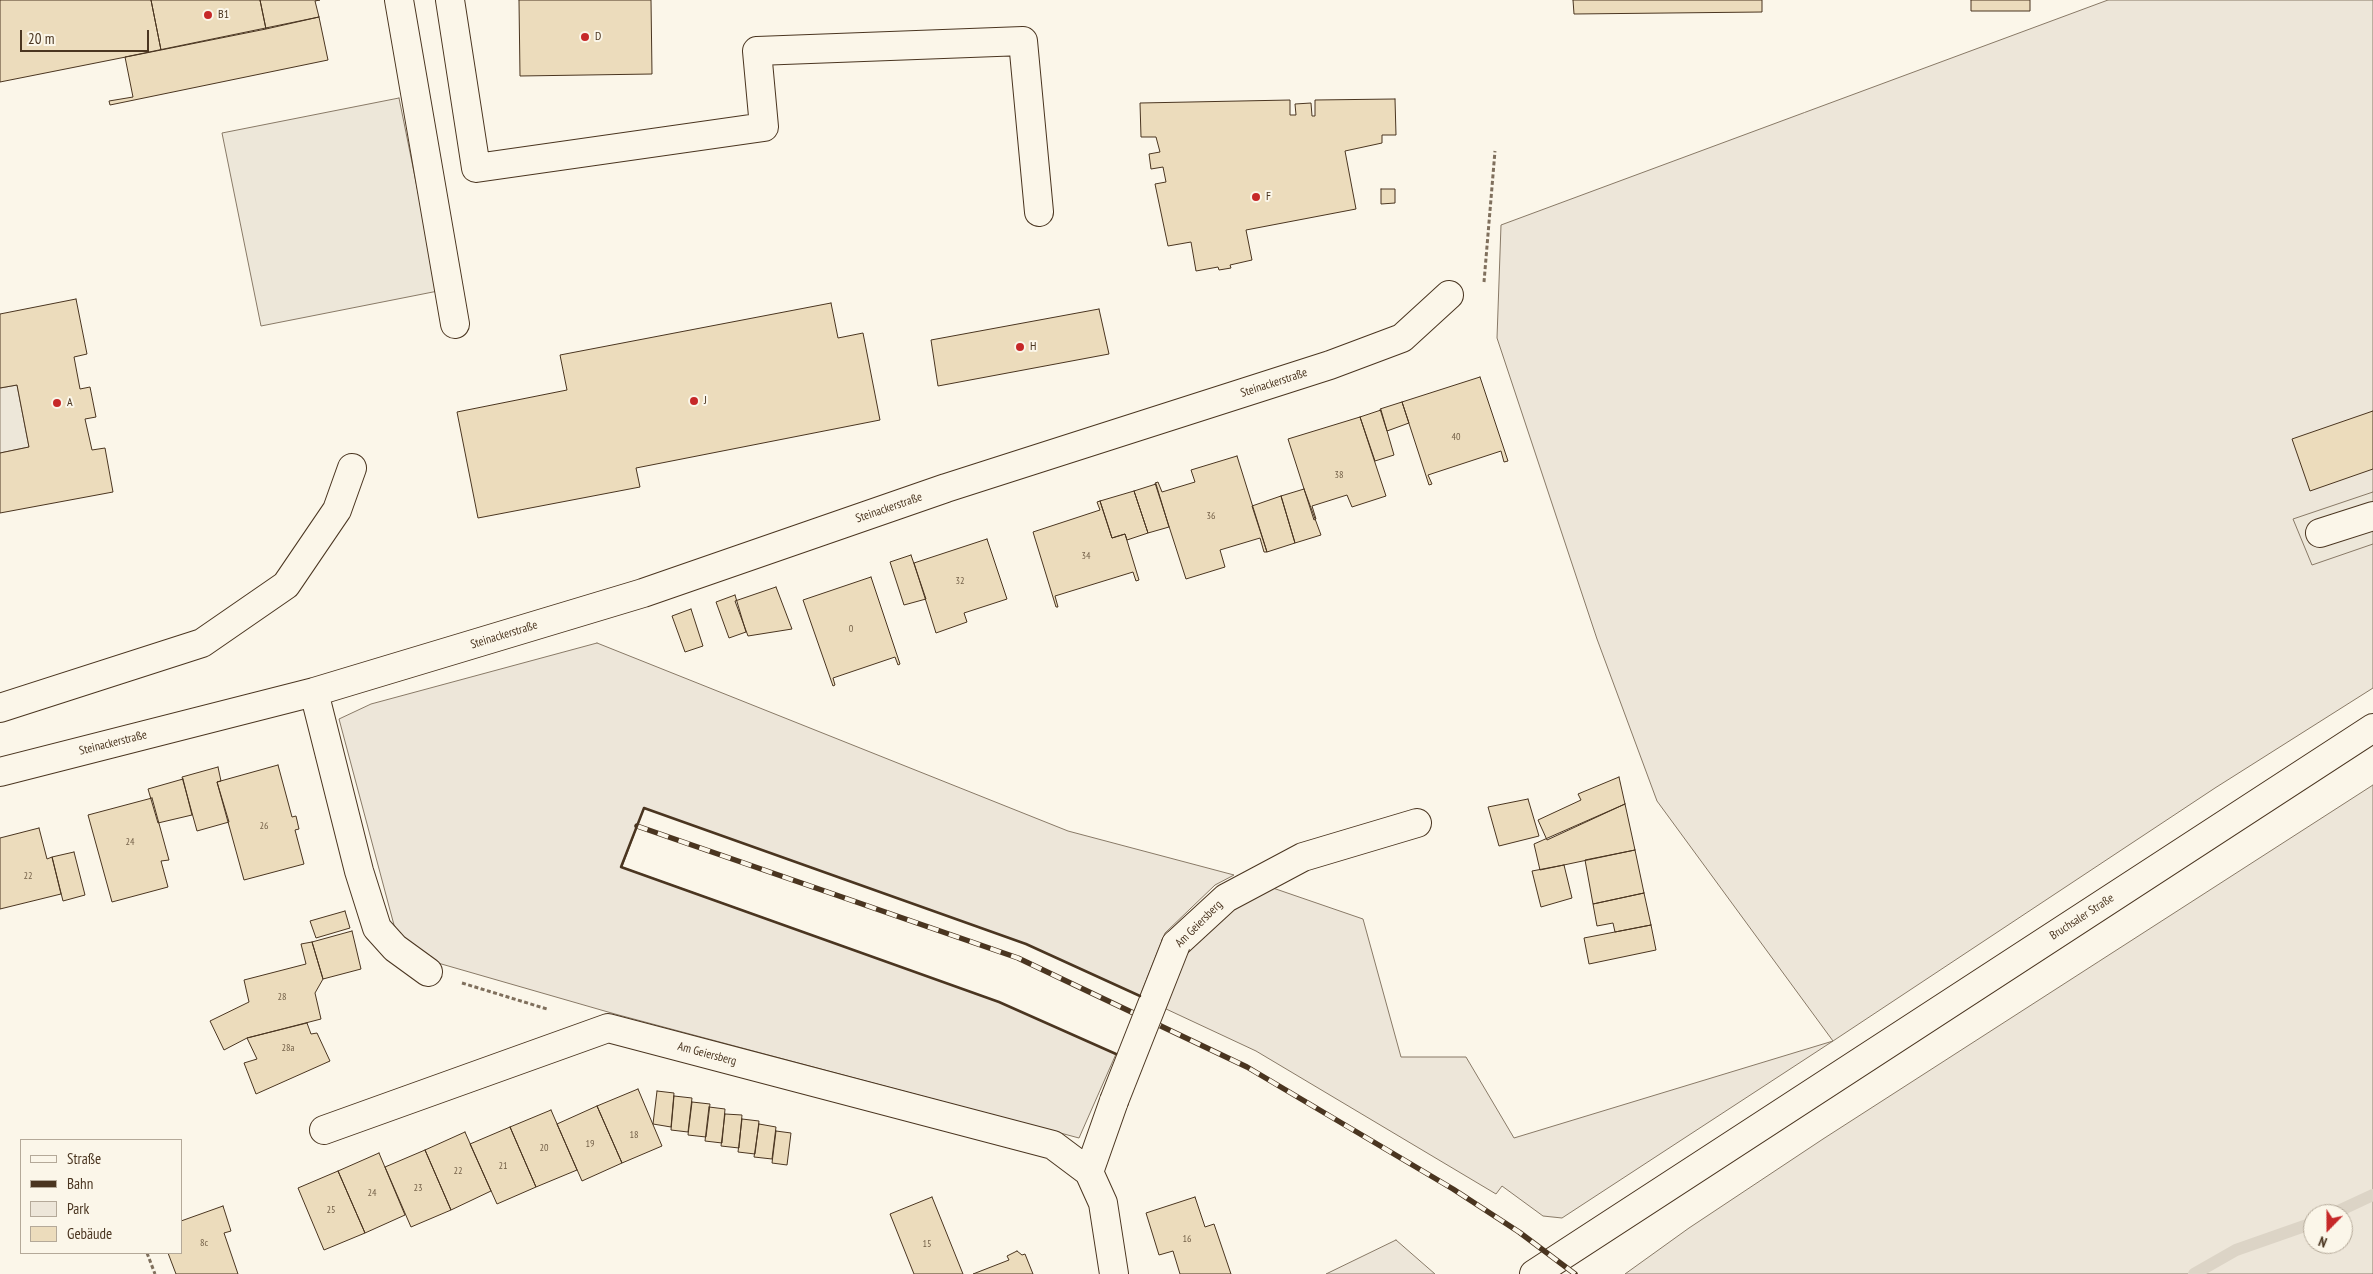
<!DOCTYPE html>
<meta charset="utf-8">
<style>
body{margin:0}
#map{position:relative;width:2373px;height:1274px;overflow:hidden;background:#fbf6e9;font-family:"PT Sans Narrow",sans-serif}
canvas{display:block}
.legend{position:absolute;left:20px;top:1139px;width:162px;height:115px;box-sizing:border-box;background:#fbf6e9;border:1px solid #b4a999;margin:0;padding:6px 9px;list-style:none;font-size:15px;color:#4a3520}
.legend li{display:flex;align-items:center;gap:10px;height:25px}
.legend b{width:25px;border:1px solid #b4a999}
.north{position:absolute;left:2303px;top:1204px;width:50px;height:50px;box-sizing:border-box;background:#fbf6e9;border:1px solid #b4a999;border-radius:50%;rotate:202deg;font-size:14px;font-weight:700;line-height:20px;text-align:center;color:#4a3520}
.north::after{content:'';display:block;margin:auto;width:18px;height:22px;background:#c62828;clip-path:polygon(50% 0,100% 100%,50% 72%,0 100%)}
.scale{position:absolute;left:20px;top:30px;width:129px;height:22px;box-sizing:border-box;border:2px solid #4a3520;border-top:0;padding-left:6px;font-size:15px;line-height:18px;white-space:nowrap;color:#4a3520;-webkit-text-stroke:4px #fbf6e9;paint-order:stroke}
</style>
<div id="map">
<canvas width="2373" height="1274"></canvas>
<ul class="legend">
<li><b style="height:6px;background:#fbf6e9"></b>Straße</li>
<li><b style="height:6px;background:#4a3520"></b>Bahn</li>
<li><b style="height:14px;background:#ede6d9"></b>Park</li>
<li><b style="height:14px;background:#ecdcbc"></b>Gebäude</li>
</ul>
<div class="north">N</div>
<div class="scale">20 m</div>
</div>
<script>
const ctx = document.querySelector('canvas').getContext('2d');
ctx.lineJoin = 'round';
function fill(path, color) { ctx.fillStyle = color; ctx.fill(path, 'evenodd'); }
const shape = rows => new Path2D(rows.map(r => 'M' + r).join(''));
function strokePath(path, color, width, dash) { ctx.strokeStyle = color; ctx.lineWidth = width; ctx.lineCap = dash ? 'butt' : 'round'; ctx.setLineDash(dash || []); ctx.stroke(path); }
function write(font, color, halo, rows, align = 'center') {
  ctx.font = font + ' "PT Sans Narrow",sans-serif'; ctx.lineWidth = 4; ctx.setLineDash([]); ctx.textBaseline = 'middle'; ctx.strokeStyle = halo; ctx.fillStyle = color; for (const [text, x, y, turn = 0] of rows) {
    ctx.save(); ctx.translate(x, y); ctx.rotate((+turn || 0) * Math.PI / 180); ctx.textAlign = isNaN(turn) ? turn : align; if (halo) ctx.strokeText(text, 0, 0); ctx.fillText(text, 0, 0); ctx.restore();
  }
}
const green = shape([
 [2108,0,2373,0,2373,688,2215,788,1833,1041,1562,1218,1543,1216,1502,1186,1496,1194,1256,1051,1164,1008,1186,952,1234,907,1270,887,1363,919,1401,1057,1466,1057,1514,1138,1833,1041,1657,801,1597,639,1497,338,1501,225,2108,0],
 [597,643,1068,831,1234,875,1215,885,1165,933,1140,996,1026,944,644,808,622,867,999,1002,1116,1054,1079,1138,615,1014,431,961,403,940,394,925,339,719,371,704,597,643],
 [2373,785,2373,1274,1625,1274,1689,1228,1823,1139,2373,785],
 [2313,1214,2343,1214,2343,1244,2313,1244,2313,1214],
 [1396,1240,1435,1274,1326,1274,1396,1240]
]);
const parking = shape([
 [399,98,438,291,261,326,222,133,399,98],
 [17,385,29,447,0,453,0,388,17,385],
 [2373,492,2373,544,2312,565,2293,519,2373,492]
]);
const stream = shape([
 [2332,1214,2373,1195],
 [2194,1274,2236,1250,2313,1223]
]);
const building = shape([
 [0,0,151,0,161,50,0,82,0,0],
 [151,0,260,0,266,29,161,50,151,0],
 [260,0,320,0,315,1,319,17,266,29,260,0],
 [519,0,651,0,652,74,520,76,519,0],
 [1573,0,1762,0,1762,12,1574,14,1573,0],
 [1971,0,2030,0,2030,11,1971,11,1971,0],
 [319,17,328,60,110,105,109,101,133,97,125,57,319,17],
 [1395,99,1396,135,1382,135,1382,143,1345,151,1356,209,1246,230,1252,260,1230,265,1231,268,1219,270,1218,267,1196,271,1191,242,1168,246,1155,184,1166,182,1163,167,1151,169,1149,154,1160,152,1156,137,1141,137,1140,103,1290,100,1290,115,1296,115,1295,104,1311,103,1312,116,1315,116,1315,100,1395,99],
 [1381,189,1395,189,1395,203,1381,204,1381,189],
 [76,299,87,354,74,357,80,389,90,387,96,417,85,419,92,450,105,448,113,492,0,513,0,453,29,447,17,385,0,388,0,314,76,299],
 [831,303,838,338,863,333,880,420,636,468,640,487,478,518,457,412,567,390,560,355,831,303],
 [1099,309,1109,354,938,386,931,340,1099,309],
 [1480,377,1508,461,1504,462,1501,451,1428,475,1432,484,1429,485,1402,402,1480,377],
 [1402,402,1409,423,1387,431,1380,409,1402,402],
 [1381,410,1394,455,1375,461,1360,417,1381,410],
 [2373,411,2373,469,2310,491,2292,439,2373,411],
 [1360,417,1386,496,1352,507,1347,495,1312,506,1316,519,1314,520,1288,439,1360,417],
 [1237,456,1267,552,1264,552,1260,538,1220,550,1225,567,1186,579,1155,483,1158,482,1162,492,1195,482,1191,470,1237,456],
 [1156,484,1169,527,1148,533,1134,491,1156,484],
 [1304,489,1321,535,1295,543,1281,496,1304,489],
 [1134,491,1148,533,1127,540,1125,534,1112,538,1100,501,1134,491],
 [1281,496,1295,543,1267,552,1252,506,1281,496],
 [1100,501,1112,538,1125,534,1139,580,1136,581,1133,572,1055,596,1058,607,1056,607,1033,532,1100,510,1097,502,1100,501],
 [987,539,1007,599,964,613,967,622,936,633,914,563,987,539],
 [911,555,926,599,904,605,890,562,911,555],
 [871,577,900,664,898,665,895,657,833,678,835,685,833,686,803,600,871,577],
 [776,587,792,629,748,636,735,601,776,587],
 [735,595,746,632,729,638,716,602,735,595],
 [691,609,703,646,685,652,672,616,691,609],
 [278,765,292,817,296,816,299,829,295,830,304,864,244,880,217,782,278,765],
 [218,767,221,781,217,782,229,822,197,831,182,777,218,767],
 [1619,777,1625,804,1547,840,1538,820,1581,800,1578,794,1619,777],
 [183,779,192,815,158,823,148,789,183,779],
 [152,798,169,860,161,861,168,887,112,902,88,815,152,798],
 [1528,799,1539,836,1499,846,1488,807,1528,799],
 [1625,804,1635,850,1540,870,1534,844,1625,804],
 [39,828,47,859,52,857,61,894,0,909,0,838,39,828],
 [1635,850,1644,893,1593,904,1585,860,1635,850],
 [74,852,85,895,63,901,52,857,74,852],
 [1564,865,1572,898,1541,907,1532,871,1564,865],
 [1644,893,1651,925,1615,932,1613,923,1597,926,1593,904,1644,893],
 [345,911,350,928,316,938,310,921,345,911],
 [1651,925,1656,950,1589,964,1584,938,1651,925],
 [352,931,361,969,323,979,312,942,352,931],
 [312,942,323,979,315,993,321,1019,247,1038,224,1050,210,1021,249,1002,244,980,306,964,301,944,312,942],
 [307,1023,311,1034,317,1033,330,1061,256,1094,244,1063,257,1059,247,1038,307,1023],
 [638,1089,662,1146,622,1163,597,1106,638,1089],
 [657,1091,674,1093,671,1127,653,1124,657,1091],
 [674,1096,692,1098,688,1132,671,1130,674,1096],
 [692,1102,710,1104,706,1137,688,1135,692,1102],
 [597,1106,622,1163,582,1181,557,1124,597,1106],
 [709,1107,725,1109,722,1143,705,1141,709,1107],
 [551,1110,577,1170,536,1187,510,1127,551,1110],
 [725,1114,742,1115,739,1148,721,1146,725,1114],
 [742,1119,759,1121,755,1154,738,1152,742,1119],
 [759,1124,776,1127,772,1159,754,1157,759,1124],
 [510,1127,536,1187,497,1204,470,1144,510,1127],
 [776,1131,791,1133,787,1165,772,1163,776,1131],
 [465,1132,491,1191,451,1210,425,1150,465,1132],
 [425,1150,451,1210,411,1227,385,1167,425,1150],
 [379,1153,405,1215,365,1233,338,1171,379,1153],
 [338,1171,365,1233,324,1250,298,1188,338,1171],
 [932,1197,963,1274,914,1274,890,1214,932,1197],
 [1195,1197,1205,1227,1214,1224,1231,1274,1180,1274,1173,1251,1159,1255,1146,1213,1195,1197],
 [223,1206,231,1231,224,1233,238,1274,176,1274,168,1253,181,1253,181,1221,223,1206],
 [1017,1251,1022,1255,1025,1254,1033,1274,973,1274,1009,1260,1007,1256,1017,1251]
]);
const path = shape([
 [1484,282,1495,151],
 [462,983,547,1009],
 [147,1253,155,1274]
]);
const minor = shape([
 [399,0,455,324],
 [450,0,476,168,764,127,757,51,1023,41,1039,212],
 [2320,533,2373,516],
 [314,692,359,871,377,928,395,948,428,972],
 [0,708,202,643,286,585,337,510,352,468],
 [0,772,314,692,643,593,946,488,1330,365,1402,338,1449,295],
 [1176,944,1226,898,1303,857,1417,823],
 [324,1130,608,1028,1053,1145,1089,1172,1103,1203,1114,1274],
 [1089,1172,1114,1101]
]);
const major = shape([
 [1534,1274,2373,728]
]);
const rail = shape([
 [637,826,1018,958,1062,979,1247,1067,1453,1189,1519,1232,1575,1274]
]);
const minorBridge = shape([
 [1114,1101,1176,944]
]);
const wall = shape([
 [1116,1054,999,1002,621,867,644,808,1026,944,1140,996]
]);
const markers = [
 [208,15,5,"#c62828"],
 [585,37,5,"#c62828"],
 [1256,197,5,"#c62828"],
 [1020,347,5,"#c62828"],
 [694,401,5,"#c62828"],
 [57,403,5,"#c62828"]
];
const numberNames = [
 ["40",1456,437],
 ["38",1339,475],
 ["36",1211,516],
 ["34",1086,556],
 ["32",960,581],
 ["0",851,629],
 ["26",264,826],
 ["24",130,842],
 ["22",28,876],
 ["28",282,997],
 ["28a",288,1048],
 ["18",634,1135],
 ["19",590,1144],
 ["20",544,1148],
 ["21",503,1166],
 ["22",458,1171],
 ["23",418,1188],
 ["24",372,1193],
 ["25",331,1210],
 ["16",1187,1239],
 ["8c",204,1243],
 ["15",927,1244]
];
const poiNames = [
 ["B1",218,15],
 ["D",595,37],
 ["F",1266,197],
 ["H",1030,347],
 ["J",704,401],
 ["A",67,403]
];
const streetNames = [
 ["Steinackerstraße",1274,383,-18],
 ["Steinackerstraße",889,508,-19],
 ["Steinackerstraße",504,635,-17],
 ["Steinackerstraße",113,743,-14],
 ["Bruchsaler Straße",2082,917,-33],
 ["Am Geiersberg",1199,924,-45],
 ["Am Geiersberg",707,1054,15]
];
fill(green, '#ede6d9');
strokePath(green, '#887966', 1);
fill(parking, '#ede7d9');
strokePath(parking, '#887966', 1);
strokePath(stream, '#dcd4c6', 12);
fill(building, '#ecdcbc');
strokePath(building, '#4a3520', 1);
strokePath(minor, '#4a3520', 30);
strokePath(major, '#4a3520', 30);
strokePath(path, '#7f6f5c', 3, [4, 2.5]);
strokePath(minor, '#fbf6e9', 28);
strokePath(major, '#fbf6e9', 28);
strokePath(rail, '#4a3520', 5.5);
strokePath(rail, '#fbf6e9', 4, [11]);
strokePath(minorBridge, '#4a3520', 30, []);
strokePath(minorBridge, '#fbf6e9', 28);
strokePath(wall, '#4a3520', 2.5);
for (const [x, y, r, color] of markers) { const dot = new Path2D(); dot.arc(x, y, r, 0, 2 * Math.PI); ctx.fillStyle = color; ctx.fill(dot); strokePath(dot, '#fbf6e9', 2); }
write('10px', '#725f47', null, numberNames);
write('12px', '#4a3520', '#fbf6e9', poiNames, 'left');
write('12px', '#4a3520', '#fbf6e9', streetNames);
</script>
